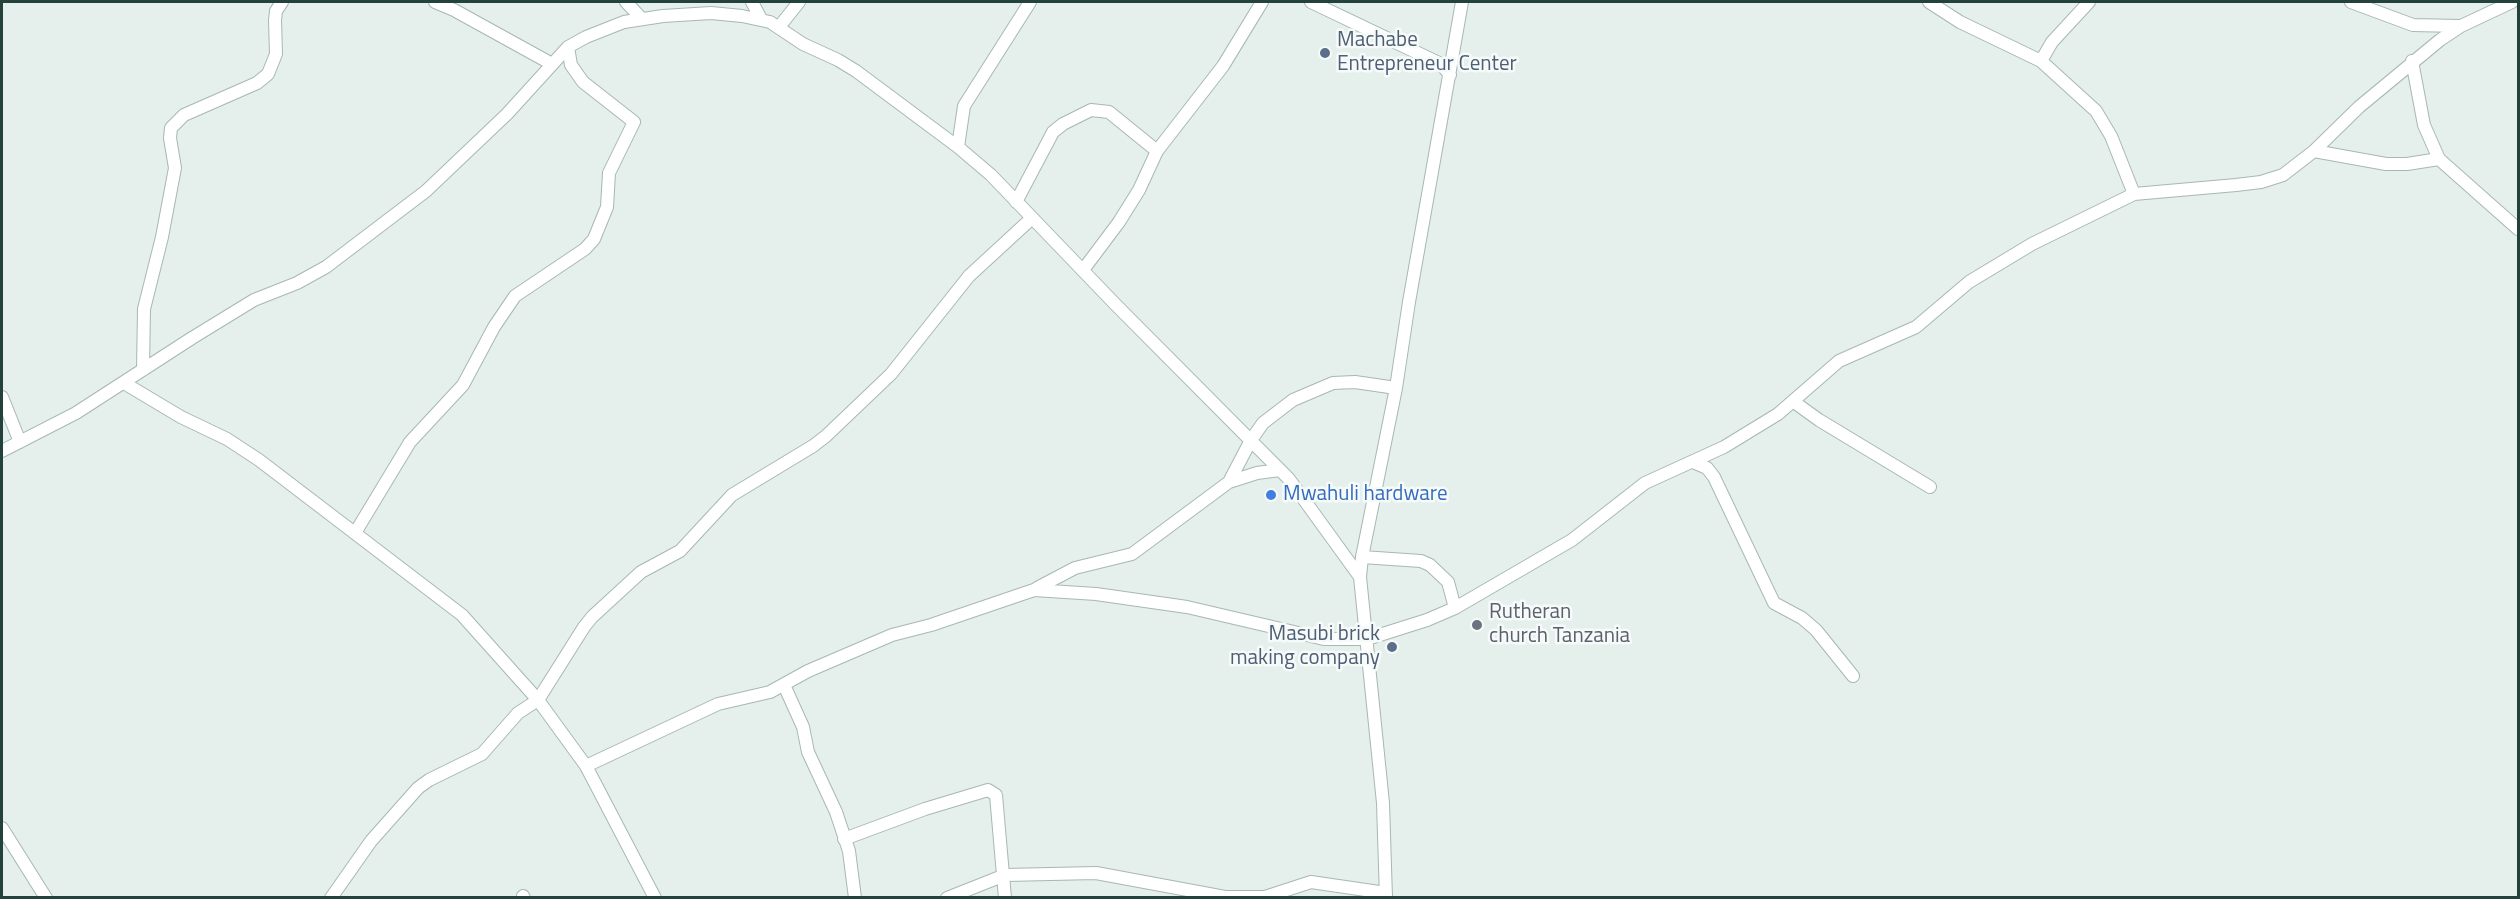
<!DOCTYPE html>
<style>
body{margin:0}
#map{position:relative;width:2520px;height:899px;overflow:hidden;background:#e5efeb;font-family:"Titillium Web",sans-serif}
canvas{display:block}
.frame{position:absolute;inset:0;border:3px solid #23423c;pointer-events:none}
</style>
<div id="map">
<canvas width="2520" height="899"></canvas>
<div class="frame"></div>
</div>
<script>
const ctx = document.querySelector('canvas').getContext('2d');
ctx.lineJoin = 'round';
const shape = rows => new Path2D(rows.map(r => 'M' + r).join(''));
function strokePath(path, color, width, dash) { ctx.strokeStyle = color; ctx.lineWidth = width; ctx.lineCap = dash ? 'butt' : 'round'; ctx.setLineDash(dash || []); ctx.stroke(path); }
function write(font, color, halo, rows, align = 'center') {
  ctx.font = font + ' "Titillium Web",sans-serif'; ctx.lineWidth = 5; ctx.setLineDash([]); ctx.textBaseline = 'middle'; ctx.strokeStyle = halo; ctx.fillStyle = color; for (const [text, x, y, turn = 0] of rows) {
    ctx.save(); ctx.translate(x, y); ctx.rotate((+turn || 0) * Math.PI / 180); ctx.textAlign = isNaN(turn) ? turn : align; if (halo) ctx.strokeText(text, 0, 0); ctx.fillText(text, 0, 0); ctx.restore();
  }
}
const minor = shape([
 [435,2,454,10,552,64],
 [626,2,642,19],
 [752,2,761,19],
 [1311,2,1441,64,1450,75],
 [1929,2,1960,22,2041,61,2096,111,2111,136,2134,194],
 [2351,2,2413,25,2459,26],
 [779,27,799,2],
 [2041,61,2052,42,2089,2],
 [2412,61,2424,125,2439,159,2518,229],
 [958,147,964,106,1030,2],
 [2314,151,2386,164,2407,164,2439,159],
 [1016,202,1053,132,1063,124,1091,110,1109,112,1157,151],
 [1083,270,1119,222,1139,190,1157,151,1223,66,1262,2],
 [143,370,144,309,162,237,175,168,170,138,171,128,184,115,257,83,268,74,276,54,275,20,276,11,282,2],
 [124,383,181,417,227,439,259,460,462,615,538,700,586,766,655,898],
 [2,397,20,442],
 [1794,402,1819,420,1930,487],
 [2,451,76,413,192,338,254,300,297,283,326,267,426,191,507,114,568,47,586,37,624,22,663,16,711,13,742,16,770,22,803,44,838,60,856,71,958,147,991,175,1115,304,1289,479,1360,577],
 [1693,462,1707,468,1714,477,1774,603,1802,618,1816,630,1853,676],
 [1229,482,1251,440,1263,423,1293,400,1333,383,1355,382,1396,388],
 [355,533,410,442,463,385,494,327,515,296,585,249,594,239,607,207,609,173,634,122,583,82,571,65,568,47],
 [1362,557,1421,561,1430,565,1448,582,1455,608],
 [1037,588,1075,568,1132,554,1229,482,1257,473,1280,470],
 [784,685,803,727,808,752,836,812,849,851,855,898],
 [586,766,718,704,770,692,808,671,892,635,931,625,1034,590,1096,594,1187,607,1324,639,1367,639,1427,620,1455,608,1572,540,1645,483,1724,447,1778,414,1839,361,1916,327,1969,282,2032,244,2134,194,2236,185,2261,182,2283,175,2314,151,2359,107,2440,40,2461,26,2512,2],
 [2,828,46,898],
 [844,839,925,809,988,790,996,795,1005,898],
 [523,896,524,898],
 [331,898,371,841,418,788,429,780,482,754,518,713,538,700,584,627,592,617,641,572,680,551,732,495,813,446,826,436,891,374,969,276,1032,218],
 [947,898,1005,875,1096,873,1225,897,1265,897,1311,882,1386,893],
 [1386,898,1383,803,1360,577,1362,557,1396,388,1409,302,1462,2]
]);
const markers = [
 [1325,53,6,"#5c6f8a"],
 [1271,495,6,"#3f7fe0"],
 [1477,625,6,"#6b7280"],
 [1392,647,6,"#5c6f8a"]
];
const serviceNames = [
 ["Machabe",1337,41],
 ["Entrepreneur Center",1337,65],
 ["Masubi brick",1380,635,"right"],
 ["making company",1380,659,"right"]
];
const shopNames = [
 ["Mwahuli hardware",1283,495]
];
const worshipNames = [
 ["Rutheran",1489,613],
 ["church Tanzania",1489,637]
];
strokePath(minor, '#a7b8b3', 14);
strokePath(minor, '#fff', 12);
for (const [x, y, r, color] of markers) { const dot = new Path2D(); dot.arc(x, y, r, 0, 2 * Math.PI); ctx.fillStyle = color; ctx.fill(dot); strokePath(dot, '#f6fbf9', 2); }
write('21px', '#4e5e75', '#f6fbf9', serviceNames, 'left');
write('21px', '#366cbe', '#f6fbf9', shopNames, 'left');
write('21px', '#5b616d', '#f6fbf9', worshipNames, 'left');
</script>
